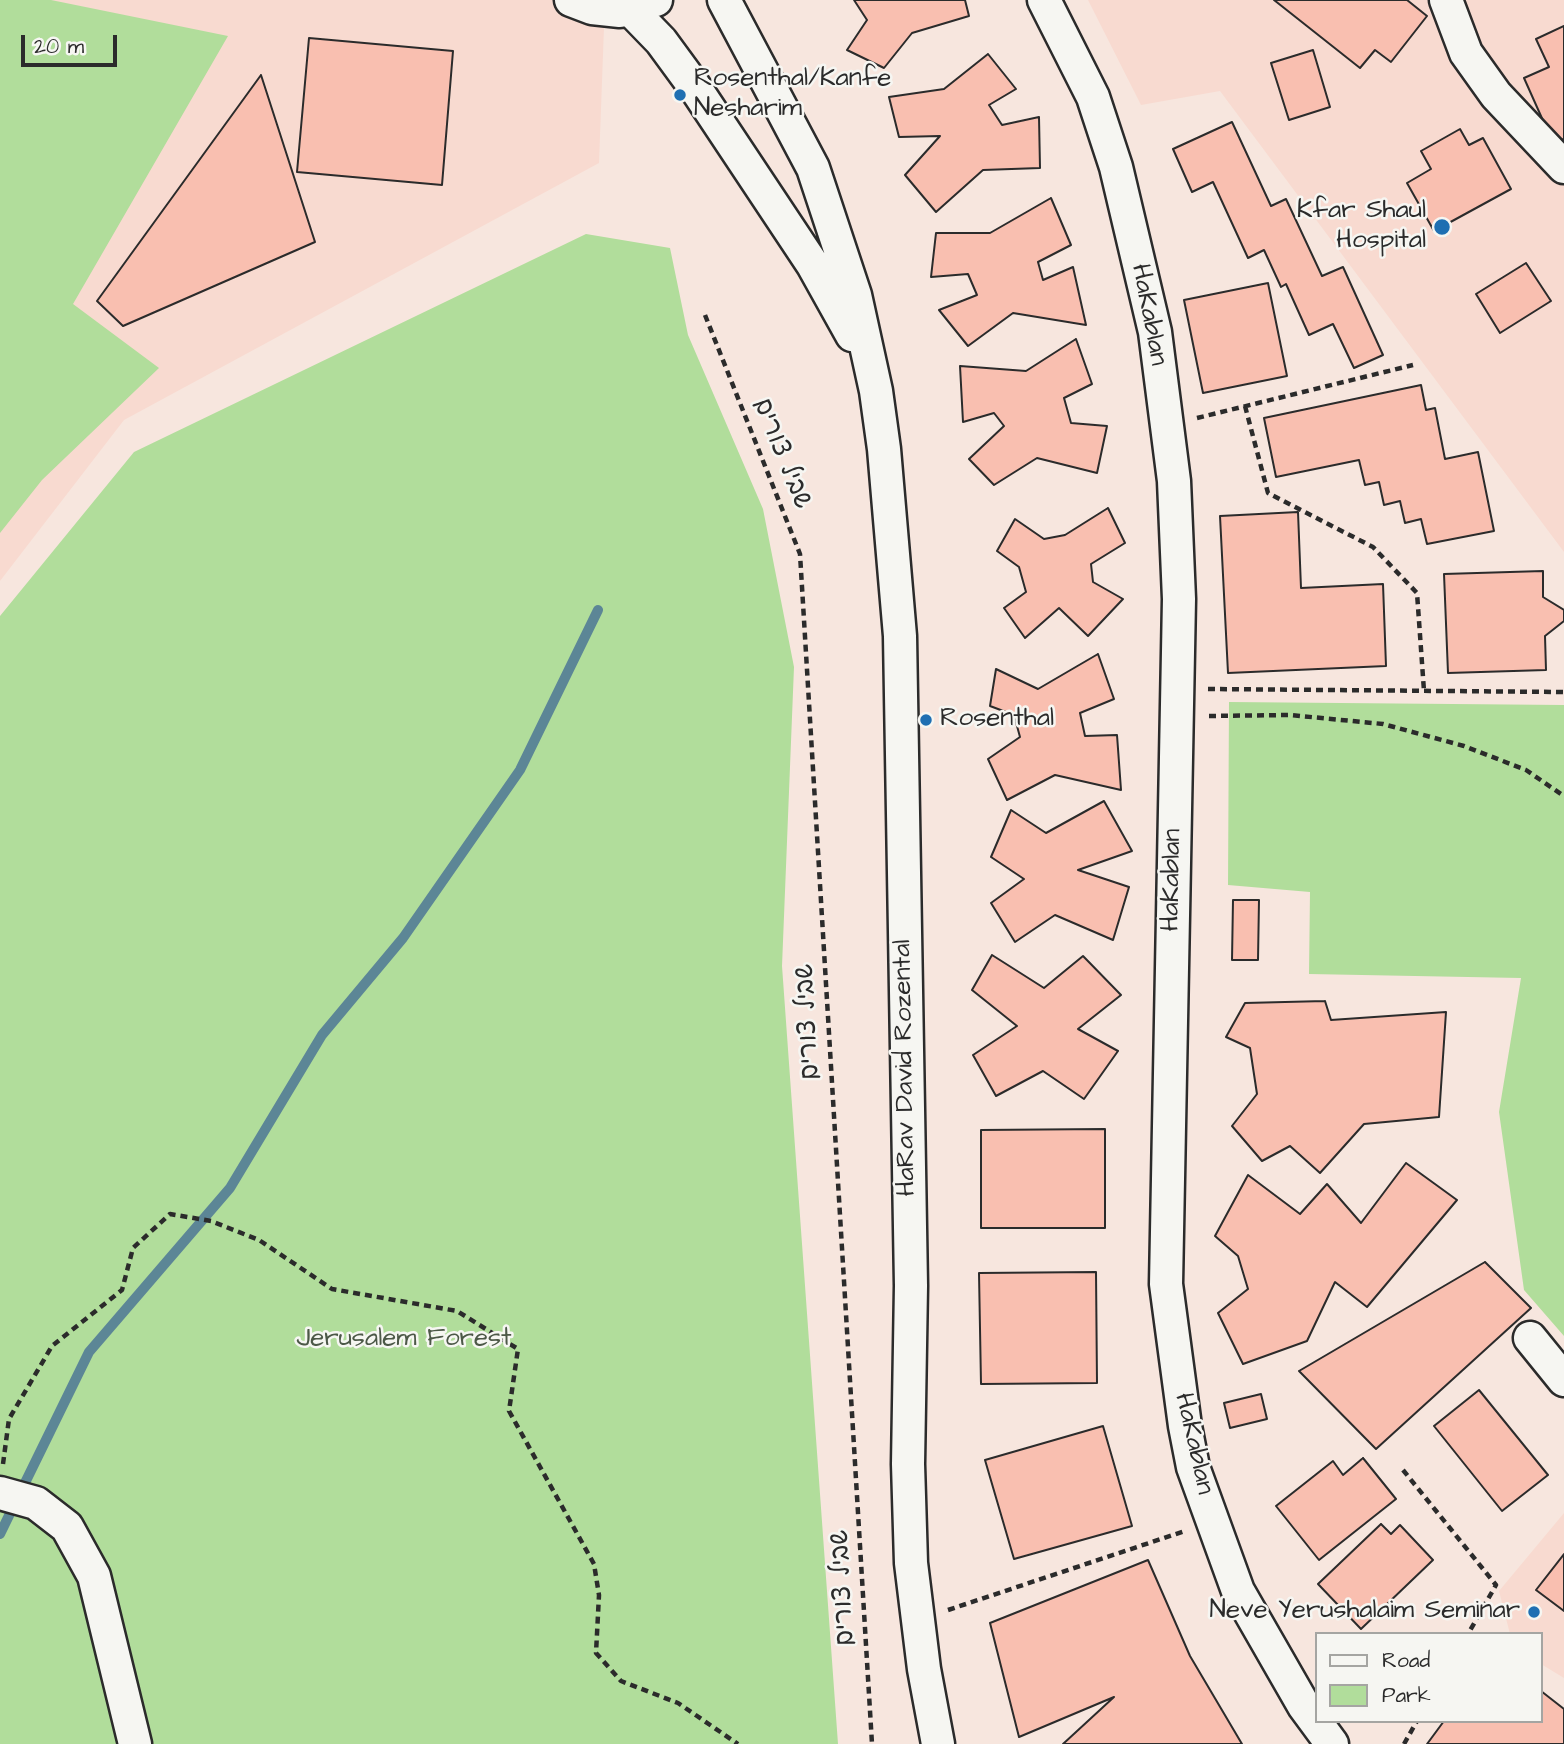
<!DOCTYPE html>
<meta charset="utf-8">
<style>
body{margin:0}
#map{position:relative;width:1564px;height:1744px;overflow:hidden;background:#f7e6de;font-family:"Architects Daughter",sans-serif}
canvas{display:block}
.legend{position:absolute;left:1315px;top:1632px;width:228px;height:91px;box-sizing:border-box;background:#f6f6f2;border:2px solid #a5a5a2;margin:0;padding:9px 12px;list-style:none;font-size:21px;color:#2b2b2b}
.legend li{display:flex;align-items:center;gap:14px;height:35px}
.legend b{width:35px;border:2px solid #a5a5a2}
.scale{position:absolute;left:21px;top:35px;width:96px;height:32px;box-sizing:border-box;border:4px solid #2b2b2b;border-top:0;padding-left:9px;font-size:21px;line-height:24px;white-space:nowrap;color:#2b2b2b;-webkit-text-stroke:5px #f6f6f2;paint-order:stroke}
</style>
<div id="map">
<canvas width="1564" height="1744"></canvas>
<ul class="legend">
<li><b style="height:9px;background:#f6f6f2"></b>Road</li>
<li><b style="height:19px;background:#b1dd9b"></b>Park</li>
</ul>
<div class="scale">20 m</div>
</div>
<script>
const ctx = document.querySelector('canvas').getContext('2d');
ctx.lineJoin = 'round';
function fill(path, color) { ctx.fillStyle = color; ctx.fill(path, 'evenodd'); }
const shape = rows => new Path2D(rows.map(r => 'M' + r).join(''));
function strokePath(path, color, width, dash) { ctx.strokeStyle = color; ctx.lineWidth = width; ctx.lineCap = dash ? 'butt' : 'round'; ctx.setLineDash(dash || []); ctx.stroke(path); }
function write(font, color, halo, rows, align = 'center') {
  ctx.font = font + ' "Architects Daughter","Playpen Sans Hebrew",sans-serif'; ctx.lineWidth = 5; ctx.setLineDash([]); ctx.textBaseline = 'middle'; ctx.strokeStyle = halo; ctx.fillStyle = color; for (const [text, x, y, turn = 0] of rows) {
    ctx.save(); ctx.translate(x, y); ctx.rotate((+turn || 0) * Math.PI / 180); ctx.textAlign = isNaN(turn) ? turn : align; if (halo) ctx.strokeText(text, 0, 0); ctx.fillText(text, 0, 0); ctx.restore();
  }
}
const built = shape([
 [0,0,605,0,599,163,124,420,0,581],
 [1088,0,1564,0,1564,552,1220,91,1141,105],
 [1564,1513,1564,1678,1541,1664,1541,1634,1510,1634,1499,1591]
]);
const green = shape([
 [0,0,51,0,228,36,73,304,159,368,42,480,0,533],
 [586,234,670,248,688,335,763,509,794,667,782,966,838,1744,0,1744,0,616,134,452],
 [1229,702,1564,705,1564,1336,1524,1290,1499,1112,1521,978,1309,974,1310,892,1228,885]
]);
const stream = shape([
 [0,1534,89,1352,230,1188,322,1035,403,938,520,770,598,610]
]);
const building = shape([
 [854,0,965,0,969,16,912,33,884,68,847,50,867,20,854,0],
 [1274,0,1407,0,1427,16,1391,62,1375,50,1360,68,1274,0],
 [1564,26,1564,139,1553,143,1524,78,1549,67,1536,39,1564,26],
 [309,38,453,51,442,185,297,172,309,38],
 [1313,50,1330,107,1289,120,1271,63,1313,50],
 [988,54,1016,89,989,105,1002,125,1039,117,1040,168,983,170,936,212,905,175,940,136,899,137,889,97,944,89,988,54],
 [261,75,315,242,123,326,97,301,261,75],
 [1232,122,1271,206,1286,199,1322,276,1343,267,1383,355,1354,368,1333,324,1309,335,1286,284,1281,287,1264,250,1248,258,1213,182,1192,192,1173,149,1232,122],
 [1460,129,1469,145,1483,138,1511,189,1434,231,1407,183,1431,169,1421,151,1460,129],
 [1051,198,1071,245,1038,262,1043,280,1073,267,1086,325,1013,313,968,346,939,310,977,295,968,274,931,277,936,233,990,233,1051,198],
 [1526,263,1551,301,1500,333,1476,294,1526,263],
 [1268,283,1287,376,1203,393,1184,300,1268,283],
 [1076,339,1092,384,1064,398,1071,423,1107,426,1097,473,1037,458,994,485,969,459,1004,426,994,413,963,422,960,366,1026,371,1076,339],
 [1421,385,1426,410,1435,408,1445,459,1478,452,1494,531,1427,544,1421,519,1405,523,1400,501,1384,505,1379,482,1365,485,1359,460,1276,477,1264,418,1421,385],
 [1108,508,1125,543,1091,564,1093,582,1123,599,1088,636,1059,608,1025,638,1004,608,1026,592,1019,567,997,551,1015,519,1044,539,1065,535,1108,508],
 [1298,512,1301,588,1383,584,1386,666,1228,673,1220,516,1298,512],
 [1543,571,1543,597,1564,610,1564,621,1545,636,1546,670,1448,673,1444,574,1543,571],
 [1098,654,1114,699,1080,713,1085,736,1117,735,1121,790,1055,775,1007,800,988,759,1020,737,1014,715,990,706,996,669,1038,689,1098,654],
 [1104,801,1132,851,1078,870,1129,887,1113,940,1055,915,1015,942,991,903,1024,879,991,857,1011,810,1046,833,1104,801],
 [1233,900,1259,900,1258,960,1232,960,1233,900],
 [992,955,1044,988,1083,956,1121,995,1078,1029,1118,1051,1084,1099,1043,1071,996,1096,973,1055,1017,1026,972,990,992,955],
 [1325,1001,1331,1020,1446,1012,1439,1117,1364,1124,1320,1173,1290,1146,1262,1161,1232,1126,1257,1094,1250,1048,1226,1037,1245,1003,1325,1001],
 [1105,1129,1105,1228,981,1228,981,1130,1105,1129],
 [1406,1163,1457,1200,1367,1307,1335,1282,1307,1341,1243,1364,1218,1313,1248,1289,1238,1256,1215,1236,1248,1175,1300,1214,1327,1184,1361,1223,1406,1163],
 [1485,1262,1531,1308,1376,1449,1299,1371,1485,1262],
 [1096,1272,1097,1383,981,1384,979,1273,1096,1272],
 [1479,1390,1548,1475,1502,1511,1434,1426,1479,1390],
 [1261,1394,1267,1419,1230,1428,1224,1403,1261,1394],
 [1103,1426,1132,1526,1014,1559,985,1460,1103,1426],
 [1363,1458,1396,1499,1319,1560,1276,1506,1333,1461,1343,1475,1363,1458],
 [1381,1524,1391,1534,1400,1525,1433,1560,1361,1629,1318,1584,1381,1524],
 [1564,1554,1564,1611,1536,1590,1564,1554],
 [1148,1560,1190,1656,1242,1744,1063,1744,1114,1697,1019,1737,990,1623,1148,1560],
 [1541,1691,1564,1709,1564,1744,1427,1744,1444,1721,1541,1721,1541,1691]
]);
const path = shape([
 [705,315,800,554,872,1744],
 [1245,406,1268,493,1373,547,1417,593,1424,691],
 [1197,418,1413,365],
 [1208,689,1564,692],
 [1209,716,1290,715,1383,724,1464,746,1526,770,1564,796],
 [3,1464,9,1419,52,1346,122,1290,133,1248,170,1214,211,1221,259,1240,332,1289,457,1311,518,1349,509,1411,594,1564,599,1595,596,1653,621,1681,678,1703,738,1744],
 [1403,1470,1496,1585,1468,1634],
 [948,1610,1185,1531],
 [1404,1744,1417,1721]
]);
const minor = shape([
 [571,0,592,8,620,11,656,0],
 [724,0,813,168,855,295,876,391,884,449,900,636,911,1286,908,1464,911,1563,924,1669,938,1744],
 [1044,0,1093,97,1116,167,1155,332,1174,481,1179,599,1166,1284,1185,1426,1193,1467,1238,1591,1304,1706,1332,1744],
 [1446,0,1466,53,1496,95,1564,167],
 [630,9,661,41,694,86,813,265,852,335],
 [1530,1338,1564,1380],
 [0,1493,36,1503,67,1527,94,1576,135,1744]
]);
const markers = [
 [680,95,7,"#1f6fb2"],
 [1442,227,9,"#1f6fb2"],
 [926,720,7,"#1f6fb2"],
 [1534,1612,7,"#1f6fb2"]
];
const poiNames = [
 ["Rosenthal/Kanfe",694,80],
 ["Nesharim",694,110],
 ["Kfar Shaul",1426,212,"right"],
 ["Hospital",1426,242,"right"],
 ["Rosenthal",940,720],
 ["Neve Yerushalaim Seminar",1520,1612,"right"]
];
const streetNames = [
 ["HaKablan",1148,315,79],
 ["שביל צורים",781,454,68],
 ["HaKablan",1173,880,-89],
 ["שביל צורים",809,1022,-93],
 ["HaRav David Rozental",906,1068,-91],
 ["HaKablan",1193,1444,77],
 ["שביל צורים",844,1588,-93]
];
const parkNames = [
 ["Jerusalem Forest",404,1340]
];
fill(built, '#f8dad0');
fill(green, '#b1dd9b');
strokePath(stream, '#5c8696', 10);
fill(building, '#f9bfb0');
strokePath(building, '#2b2b2b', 2);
strokePath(minor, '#2b2b2b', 37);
strokePath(path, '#2b2b2b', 4.5, [7, 5]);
strokePath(minor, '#f6f6f2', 32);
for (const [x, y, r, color] of markers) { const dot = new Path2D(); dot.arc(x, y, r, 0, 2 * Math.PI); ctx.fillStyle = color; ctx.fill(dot); strokePath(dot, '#f6f6f2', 2.5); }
write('26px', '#2b2b2b', '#f6f6f2', poiNames, 'left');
write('26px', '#2b2b2b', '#f6f6f2', streetNames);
write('26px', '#4c5847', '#f6f6f2', parkNames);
</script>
